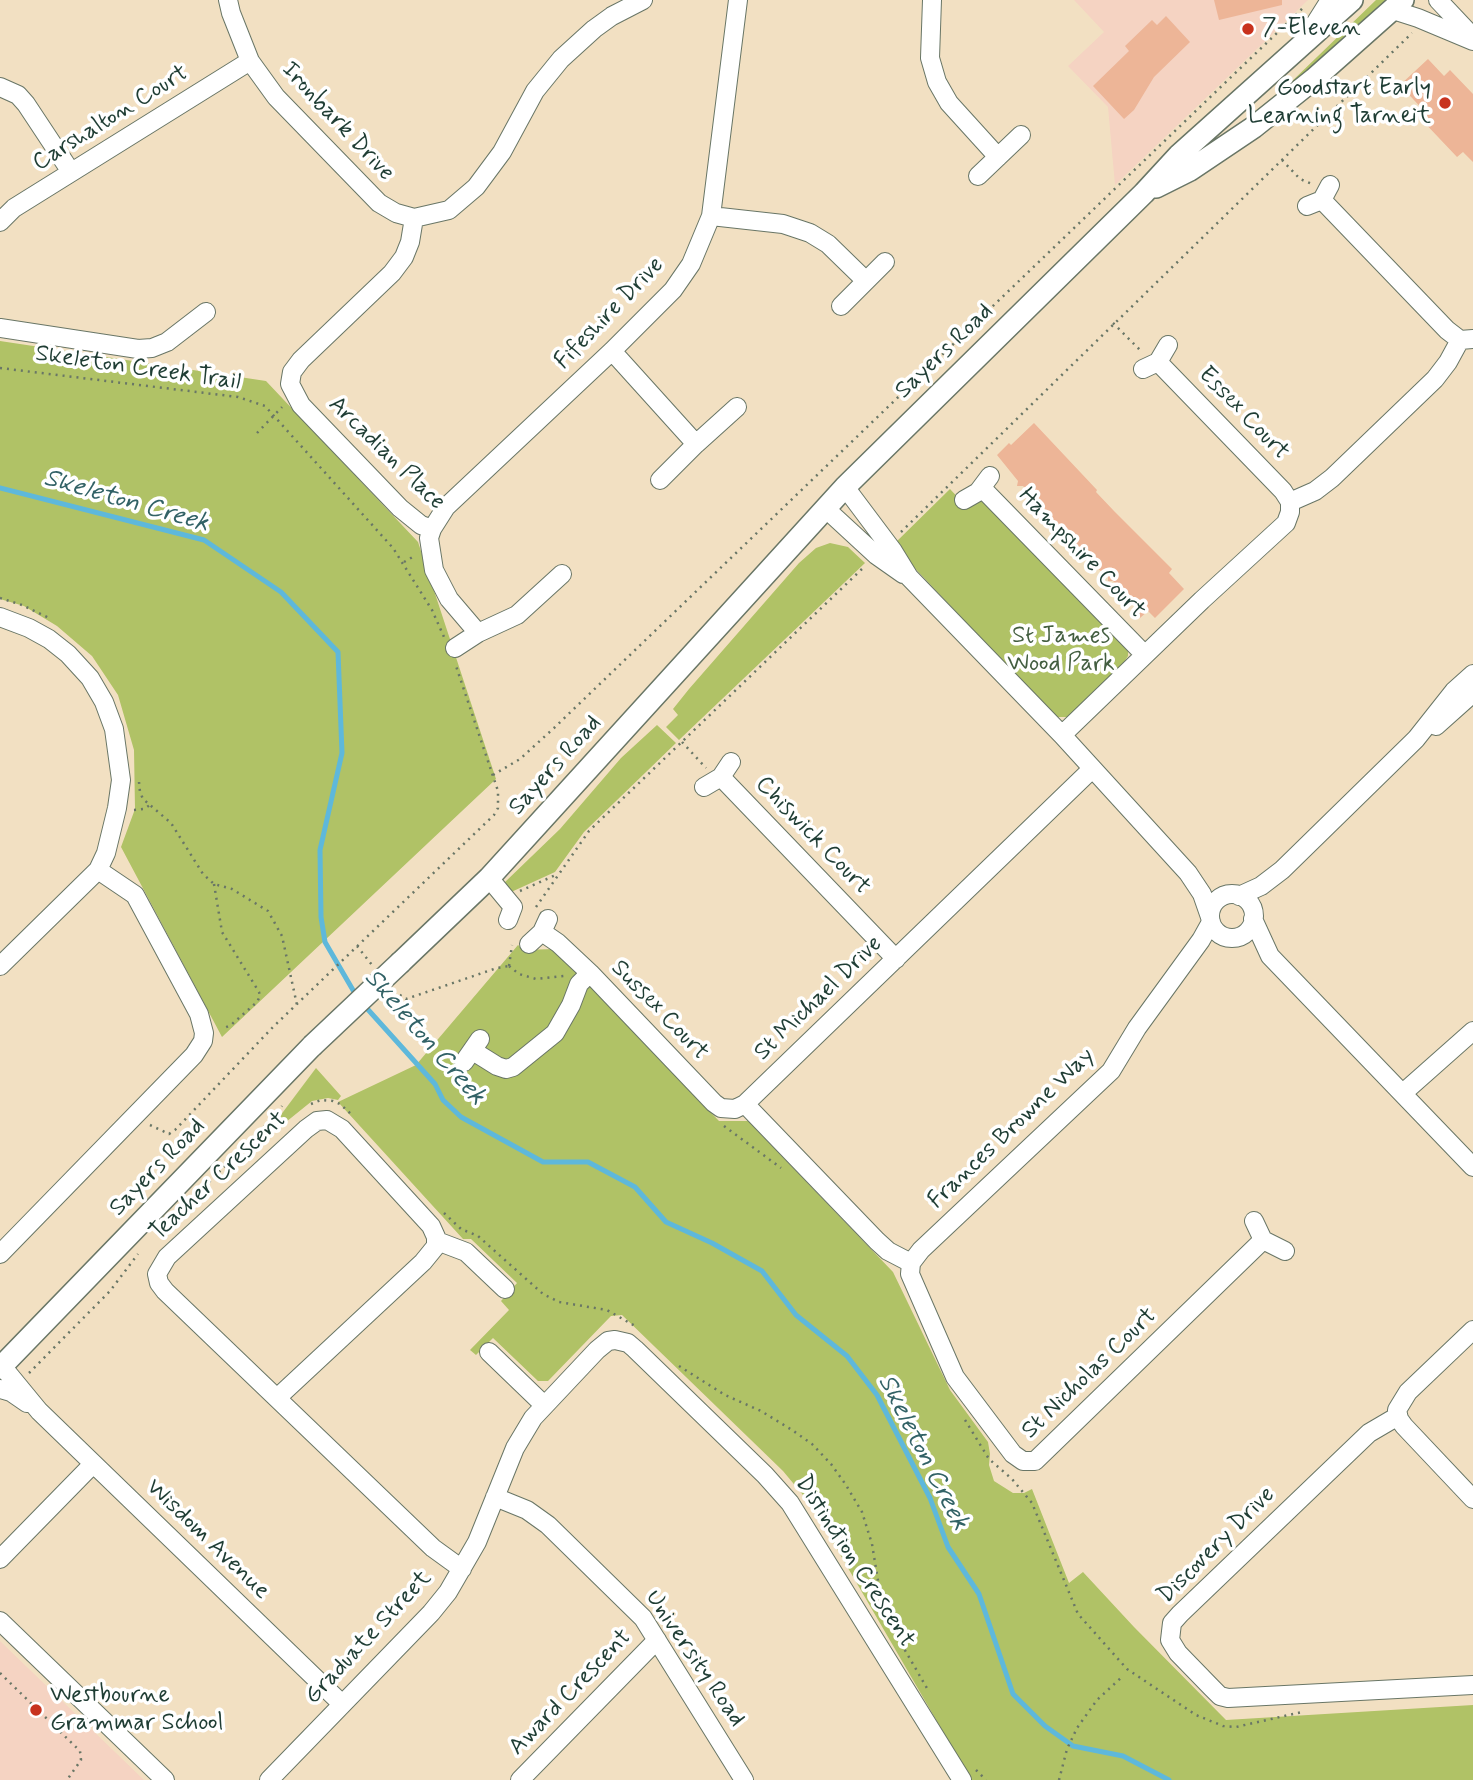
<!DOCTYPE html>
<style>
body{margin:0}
canvas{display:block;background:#f2e0c2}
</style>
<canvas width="1473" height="1780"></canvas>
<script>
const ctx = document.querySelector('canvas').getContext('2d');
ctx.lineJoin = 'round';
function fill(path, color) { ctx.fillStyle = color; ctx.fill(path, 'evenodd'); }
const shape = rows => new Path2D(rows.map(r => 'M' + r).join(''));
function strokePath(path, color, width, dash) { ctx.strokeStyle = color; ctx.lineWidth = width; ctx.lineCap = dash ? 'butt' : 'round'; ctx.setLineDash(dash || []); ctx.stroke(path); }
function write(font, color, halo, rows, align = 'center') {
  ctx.font = font + ' Mynerve,sans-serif'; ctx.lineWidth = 7; ctx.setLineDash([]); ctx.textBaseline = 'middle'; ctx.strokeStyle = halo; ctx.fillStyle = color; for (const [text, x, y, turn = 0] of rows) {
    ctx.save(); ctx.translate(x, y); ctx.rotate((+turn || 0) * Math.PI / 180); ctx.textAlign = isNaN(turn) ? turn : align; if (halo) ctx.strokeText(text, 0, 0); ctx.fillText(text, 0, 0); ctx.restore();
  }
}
const built = shape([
 [1074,0,1308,0,1115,185,1108,107,1068,66,1104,32],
 [0,1641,144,1780,0,1780]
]);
const green = shape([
 [1376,0,1387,0,1313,70,1209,148,1288,85],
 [0,341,266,381,418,542,496,779,222,1037,121,847,135,809,134,750,118,695,92,656,57,626,24,606,0,599],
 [950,489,964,504,984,501,1128,650,1128,656,1121,667,1068,717,1055,717,893,545],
 [830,543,848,547,865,563,679,740,666,727,678,715,673,709,689,689,799,563,816,548],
 [657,725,676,743,584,832,555,872,509,893,504,883,560,829,621,758],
 [518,945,524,950,554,949,719,1121,748,1121,893,1272,950,1390,988,1442,990,1454,989,1465,994,1481,1013,1493,1024,1493,1032,1489,1069,1583,1083,1572,1134,1627,1226,1720,1473,1705,1473,1780,971,1780,823,1525,803,1495,783,1471,622,1315,611,1316,548,1381,538,1381,493,1338,476,1355,470,1350,509,1310,501,1301,517,1283,471,1239,463,1239,338,1102,416,1065],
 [316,1068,341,1096,338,1100,328,1098,312,1101,286,1122,280,1116]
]);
const stream = shape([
 [0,488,204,540,281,592,338,652,342,753,320,850,321,917,325,942,357,997],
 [363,1004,435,1084,443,1100,461,1117,543,1162,588,1162,635,1187,666,1222,712,1243,762,1271,796,1315,847,1356,877,1395,930,1498,948,1547,979,1594,1013,1694,1045,1726,1073,1746,1123,1756,1169,1780]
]);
const building = shape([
 [1214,0,1282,0,1282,5,1219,20],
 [1166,16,1190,42,1154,77,1134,110,1124,119,1093,86,1129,51,1125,46,1152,20,1157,25],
 [1428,59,1444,76,1450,70,1473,94,1473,162,1463,152,1457,157,1420,118,1426,113,1400,85],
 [1034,423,1097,490,1096,492,1114,511,1172,569,1169,573,1184,589,1155,618,1148,611,1140,618,1137,606,1123,595,1124,592,1113,581,1108,581,1108,576,1091,564,1081,551,1076,551,1076,546,1067,536,1061,536,1062,530,1048,516,1048,513,1039,502,1033,503,1033,497,1023,486,1017,486,1018,481,997,455,1009,443,1011,445]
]);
const path = shape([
 [1282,160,1300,179,1312,184],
 [1113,323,1142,352],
 [0,368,238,397,265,406,393,548,432,610,444,637],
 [257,433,282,407],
 [901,532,1412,33],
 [404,562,416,555],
 [0,598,22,605,49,618],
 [682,742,706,768],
 [493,775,520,759,554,728,1305,6],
 [139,782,140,792,143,799,171,823,203,874,214,884,232,889,268,911,282,936,297,1005],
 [134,810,144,809,150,805],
 [214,884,222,932,259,992,260,996,257,1002,231,1025,222,1029],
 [520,891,558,874],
 [536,907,589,831,863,568],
 [357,946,372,965],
 [509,966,512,945],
 [509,966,519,974,536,979,564,976],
 [394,991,406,999,497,968,509,966],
 [311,1104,321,1100,333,1101,340,1104,351,1114],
 [275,1116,285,1125],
 [150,1125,169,1134,175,1130,273,1027,494,815,498,808,498,791,456,666],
 [724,1126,781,1168],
 [209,1182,275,1116,282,1106],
 [444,1213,461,1229,478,1236,543,1294,559,1302,607,1310,635,1326],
 [679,1366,725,1395,761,1411,792,1430,812,1444,831,1464,846,1485,862,1512,872,1544,881,1599,887,1619,928,1690],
 [29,1373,110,1291,138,1254],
 [965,1420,989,1459,1012,1479,1032,1503,1078,1614,1127,1669,1196,1715,1223,1726,1236,1727,1302,1712],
 [0,1673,80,1751,81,1760,67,1780],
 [976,1770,986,1780],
 [1059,1780,1067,1749,1077,1728,1097,1700,1123,1676]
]);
const minor = shape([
 [228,0,231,13,250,61,276,97,379,203,396,213,414,218],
 [932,0,930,58,937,82,949,103,998,157],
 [1438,0,1473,37],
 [1393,10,1418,18,1473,41],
 [1311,30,1330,0],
 [0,87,18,95,26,104,71,172],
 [978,176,1021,135],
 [1322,200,1447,330,1460,340],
 [1307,206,1322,200,1330,185],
 [711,216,783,224,810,233,828,244,866,281],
 [0,222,14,208,250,61],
 [841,306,885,262],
 [0,328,138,349,152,348,167,342,206,312],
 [612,351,696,444],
 [1158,362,1283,491,1290,502],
 [1143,369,1158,362,1168,345],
 [660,480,696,444,737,407],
 [845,487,893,551,909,577,1062,735,1188,873,1202,894,1210,917],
 [982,488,1145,655],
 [964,500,978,492,990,476],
 [825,508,876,555,903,574],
 [432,529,446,507,612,351,673,290,691,264,711,216,738,0],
 [0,617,29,628,49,639,68,654,90,678,104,702,114,729,121,780,117,808,106,853,98,870,0,966],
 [478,633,449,599,434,570,429,538,432,529,421,525,400,508,301,405,290,384,292,372,301,360,392,273,404,257,410,242,414,218,449,210,476,187,502,152,535,91,561,59,594,29,612,16,643,0],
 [455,648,478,633,517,615,562,574],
 [1436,726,1473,693],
 [1062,735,1202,600,1286,523,1290,512,1290,502,1315,491,1332,478,1435,379,1448,362,1460,340,1473,339],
 [721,777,896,959],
 [704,787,721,777,731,762],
 [489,878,513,907,508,920],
 '1210 916a22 22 0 1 1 44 0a22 22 0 1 1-44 0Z',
 [1239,896,1261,886,1282,870,1416,739,1454,691,1473,674],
 [1253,919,1270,956,1473,1167],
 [1211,922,1201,940,1137,1028,1111,1071,921,1250,911,1263,910,1274,955,1377,1013,1454,1023,1461,1035,1461,1263,1240],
 [542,932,558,943,590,973,714,1103,721,1108,735,1109,745,1104,1092,769],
 [529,944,542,932,548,919],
 [473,1051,497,1066,506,1069,513,1067,555,1033,571,1005,579,984,590,973],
 [464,1062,480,1039],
 [1403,1093,1473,1031],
 [745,1104,877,1241,888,1251,911,1263],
 [1254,1221,1263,1240,1285,1251],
 [437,1241,466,1252,505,1289],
 [0,1254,194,1055,203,1041,204,1033,199,1014,135,895,98,870],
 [1473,1330,1408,1392,1397,1410,1399,1419,1404,1426,1473,1499],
 [489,1352,544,1405],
 [2,1366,39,1411,342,1704],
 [0,1389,11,1392,27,1403],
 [277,1398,423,1262,436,1246,436,1237,431,1226,342,1129,327,1120,317,1121,306,1129,167,1257,157,1274,159,1283,165,1291,433,1548,462,1569],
 [1398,1416,1369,1433,1180,1614,1172,1623,1170,1640,1178,1653,1212,1688,1220,1696,1228,1698,1473,1685],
 [495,1497,527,1510,548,1525,643,1618,744,1780],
 [0,1559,93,1464],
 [0,1621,165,1780],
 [269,1780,431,1613,448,1592,477,1542,515,1448,533,1418,597,1350,608,1341,615,1340,628,1343,635,1349,765,1475,790,1503,962,1780],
 [520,1780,657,1640]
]);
const major = shape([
 [1156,187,1190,170,1254,127,1314,79,1403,0],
 [401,962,489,878,845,487,1144,193,1179,155,1352,0],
 [0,1368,312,1046]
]);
const majorBridge = shape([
 [312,1046,401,962]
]);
const markers = [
 [1248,29,7,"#c8321e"],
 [1445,103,7,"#c8321e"],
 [36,1710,7,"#c8321e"]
];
const poiNames = [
 ["7-Eleven",1262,29],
 ["Goodstart Early",1431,89,"right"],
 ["Learning Tarneit",1431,117,"right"],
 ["Westbourne",50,1696],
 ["Grammar School",50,1724]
];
const streetNames = [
 ["Carshalton Court",111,119,-32],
 ["Ironbark Drive",337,122,47],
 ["Fifeshire Drive",610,314,-46],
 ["Sayers Road",945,352,-44],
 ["Skeleton Creek Trail",138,369,8],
 ["Essex Court",1243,414,46],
 ["Arcadian Place",386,454,44],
 ["Hampshire Court",1081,554,46],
 ["Sayers Road",556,766,-48],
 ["Chiswick Court",812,836,46],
 ["St Michael Drive",819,999,-44],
 ["Sussex Court",659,1011,46],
 ["Frances Browne Way",1012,1129,-44],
 ["Sayers Road",158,1168,-46],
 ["Teacher Crescent",219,1177,-43],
 ["St Nicholas Court",1090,1374,-44],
 ["Wisdom Avenue",207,1540,44],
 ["Discovery Drive",1217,1546,-45],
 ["Distinction Crescent",854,1562,57],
 ["Graduate Street",369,1638,-47],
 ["University Road",694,1659,56],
 ["Award Crescent",571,1693,-46]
];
const parkNames = [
 ["St James",1061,637],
 ["Wood Park",1061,665]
];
const waterNames = [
 ["Skeleton Creek",126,502,16],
 ["Skeleton Creek",424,1038,49],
 ["Skeleton Creek",922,1453,63]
];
fill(built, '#f5d3c2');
fill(green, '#b0c266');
strokePath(stream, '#5eb8db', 5);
fill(building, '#edb597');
strokePath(minor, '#697666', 20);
strokePath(major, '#697666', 24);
strokePath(path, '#697666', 2.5, [2, 5]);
strokePath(minor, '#fff', 18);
strokePath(major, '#fff', 21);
strokePath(majorBridge, '#697666', 24, []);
strokePath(majorBridge, '#fff', 21);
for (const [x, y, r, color] of markers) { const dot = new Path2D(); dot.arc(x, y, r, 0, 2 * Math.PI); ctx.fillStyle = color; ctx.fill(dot); strokePath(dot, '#fff', 2.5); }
write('24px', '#1f3d34', '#fff', poiNames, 'left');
write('24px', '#1f3d34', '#fff', streetNames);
write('24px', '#435e40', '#fff', parkNames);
write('italic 26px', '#326266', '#fff', waterNames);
</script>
